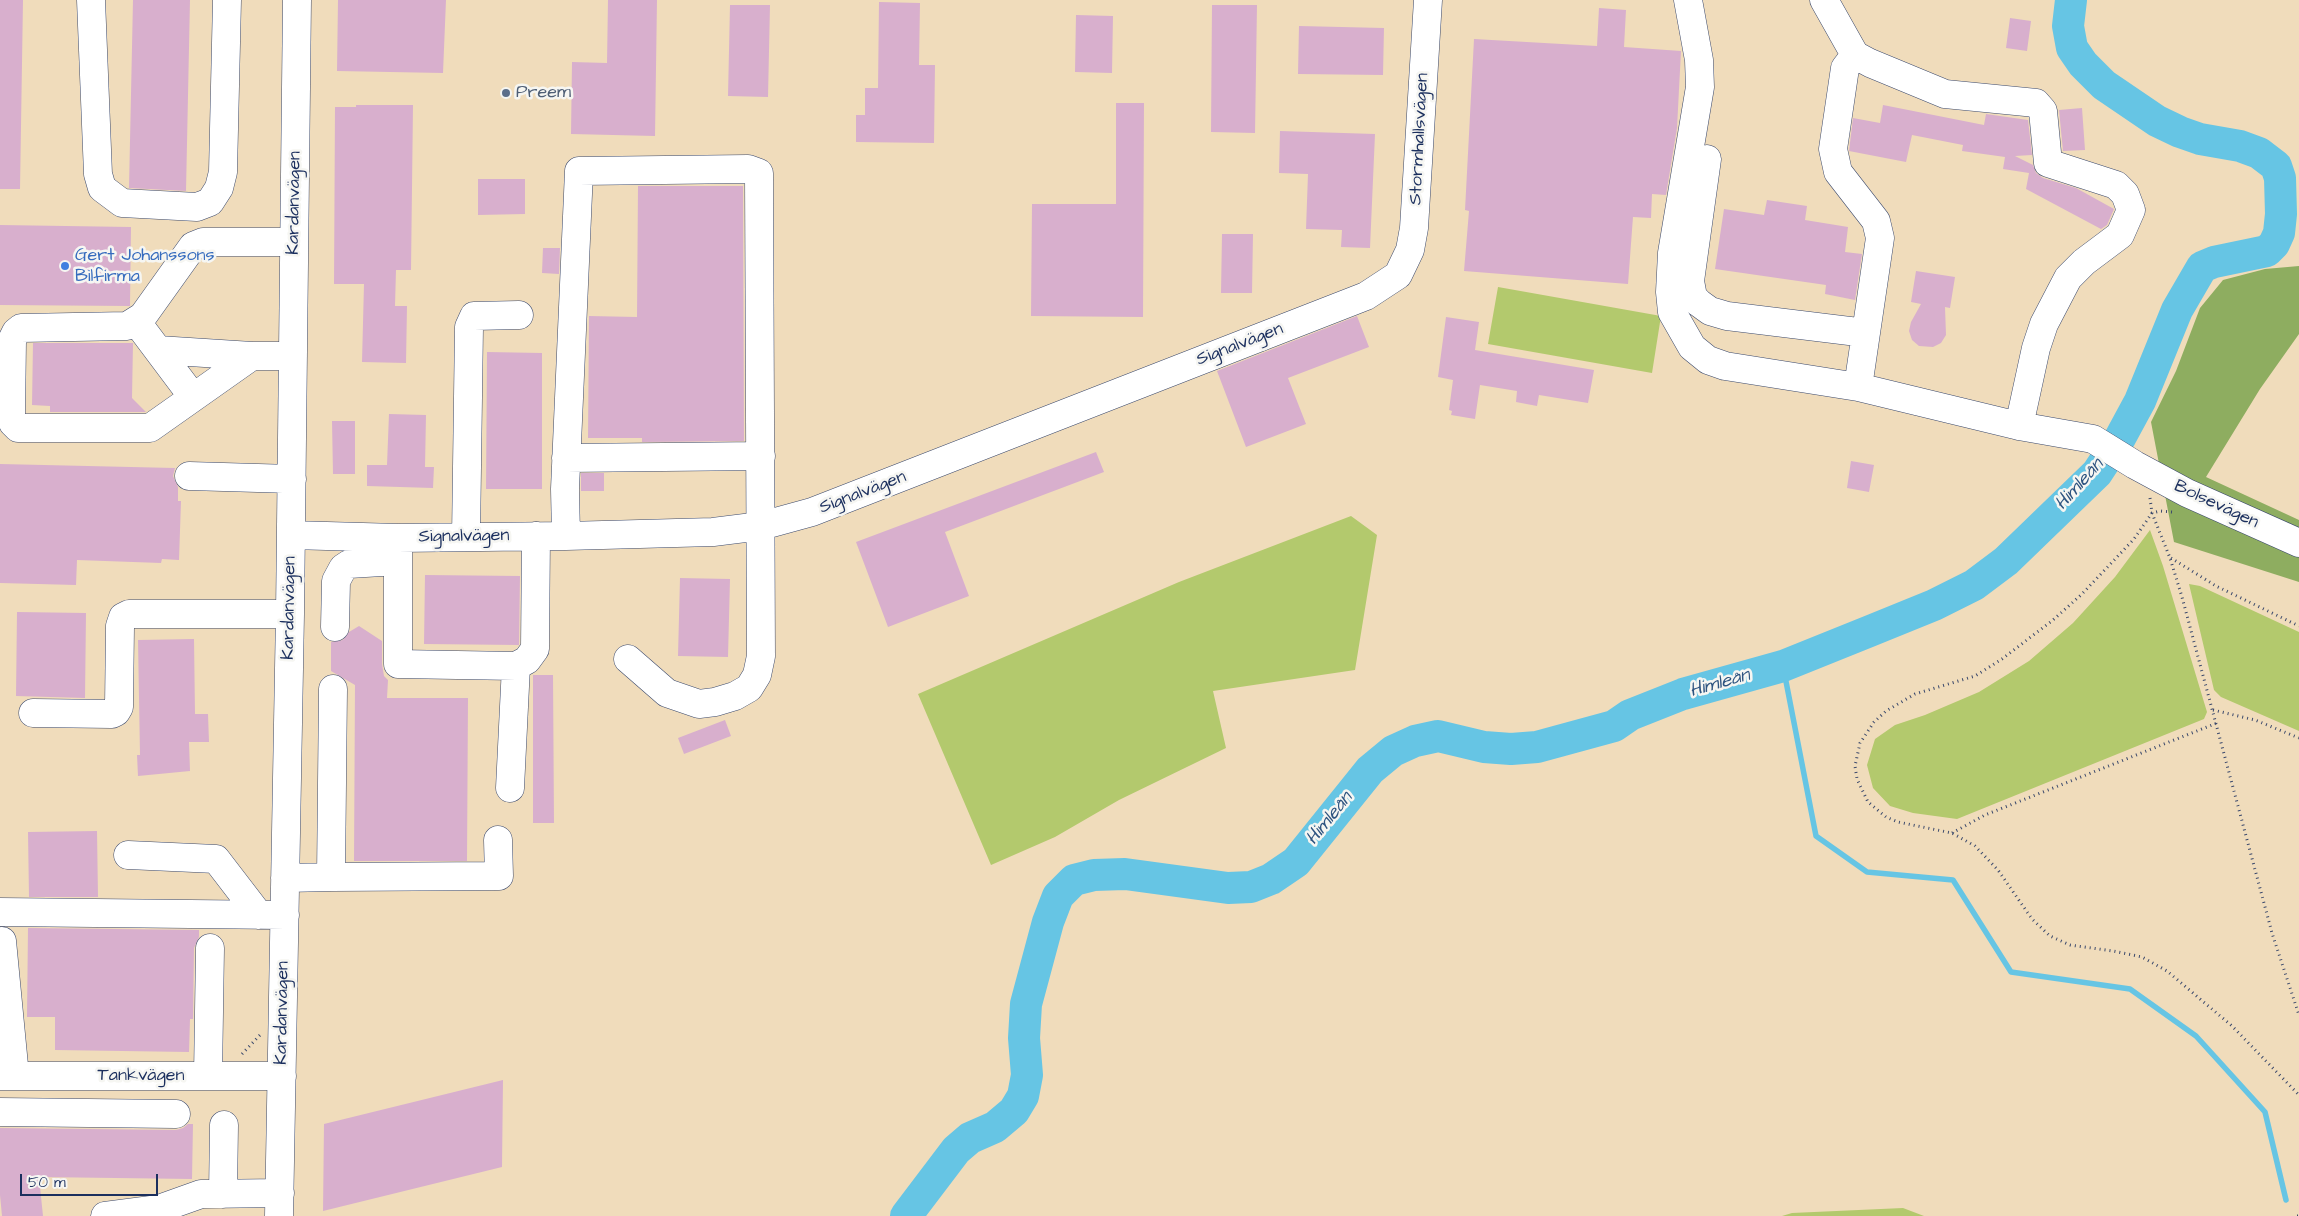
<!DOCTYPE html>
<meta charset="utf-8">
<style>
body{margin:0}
#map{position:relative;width:2299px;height:1216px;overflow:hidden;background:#f0dcbb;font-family:"Architects Daughter",sans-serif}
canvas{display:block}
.scale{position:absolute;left:20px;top:1174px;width:138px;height:22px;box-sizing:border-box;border:2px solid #1b2f5e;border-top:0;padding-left:6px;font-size:15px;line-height:18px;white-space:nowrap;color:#1b2f5e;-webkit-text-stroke:4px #f6f6f2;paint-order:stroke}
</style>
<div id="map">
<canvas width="2299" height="1216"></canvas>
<div class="scale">50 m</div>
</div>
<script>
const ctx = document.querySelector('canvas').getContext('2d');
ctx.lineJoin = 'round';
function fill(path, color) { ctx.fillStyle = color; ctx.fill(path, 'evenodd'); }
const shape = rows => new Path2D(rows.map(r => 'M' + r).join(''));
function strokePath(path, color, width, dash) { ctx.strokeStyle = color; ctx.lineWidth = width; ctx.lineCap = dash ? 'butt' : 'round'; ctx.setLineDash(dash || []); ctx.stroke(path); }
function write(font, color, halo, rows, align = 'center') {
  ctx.font = font + ' "Architects Daughter",sans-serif'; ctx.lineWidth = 5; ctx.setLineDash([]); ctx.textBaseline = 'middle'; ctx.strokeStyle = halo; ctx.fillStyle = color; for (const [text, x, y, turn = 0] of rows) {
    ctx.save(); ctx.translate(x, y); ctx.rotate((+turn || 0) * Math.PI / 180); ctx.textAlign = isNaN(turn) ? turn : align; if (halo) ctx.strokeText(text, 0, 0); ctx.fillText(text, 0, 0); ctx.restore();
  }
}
const green = shape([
 [1498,287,1661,316,1652,373,1488,344],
 [1351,516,1377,535,1355,670,1213,691,1226,748,1119,800,1055,837,991,865,918,694,1179,582],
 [2150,530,2163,566,2207,712,2204,719,1957,819,1913,813,1890,806,1873,788,1867,765,1875,739,1895,725,1925,715,1979,692,2029,661,2073,623,2115,577],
 [2189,584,2200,586,2299,632,2299,731,2221,697,2214,690],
 [1903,1208,1924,1216,1782,1216,1792,1213]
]);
const forest = shape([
 [2299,266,2299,334,2260,389,2206,477,2299,520,2299,582,2174,542,2151,422,2176,371,2200,308,2223,280,2265,269]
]);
const stream = shape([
 [1783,666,1816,836,1867,872,1953,880,2011,972,2130,989,2196,1036,2265,1112,2286,1200]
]);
const river = shape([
 [906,1216,956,1150,970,1138,995,1127,1014,1111,1023,1096,1027,1075,1024,1038,1026,1004,1048,922,1058,896,1074,880,1094,875,1125,874,1228,888,1251,887,1271,879,1296,862,1370,770,1393,751,1415,741,1438,736,1484,747,1511,749,1537,747,1614,726,1630,715,1683,694,1783,666,1870,631,1934,605,1974,585,2006,561,2097,473,2120,438,2140,401,2177,310,2202,267,2214,262,2267,251,2274,244,2279,233,2281,214,2280,178,2276,166,2259,153,2240,146,2200,139,2180,132,2157,121,2104,85,2083,64,2072,48,2068,26,2071,0]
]);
const building = shape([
 [0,0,23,0,20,189,0,189],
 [133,0,190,0,186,191,129,188],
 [338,0,446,0,443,73,337,71],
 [608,0,657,0,655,136,571,134,572,62,607,63],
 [879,2,920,3,919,65,935,65,934,143,856,142,856,115,865,115,865,88,878,88],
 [730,5,770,5,768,97,728,96],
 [1212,5,1257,5,1255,133,1211,132],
 [1599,8,1626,10,1624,47,1681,51,1677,128,1666,195,1652,194,1651,218,1633,217,1628,284,1464,271,1469,211,1465,210,1474,39,1597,46],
 [1076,15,1113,16,1112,73,1075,72],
 [2010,18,2031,21,2027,51,2006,48],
 [1299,26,1384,28,1383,75,1298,74],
 [1116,103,1144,103,1143,317,1031,316,1032,204,1116,204],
 [356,105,413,105,411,270,396,270,395,306,407,306,406,363,362,362,364,284,334,284,335,107,356,107],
 [1883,105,1984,125,1986,114,2028,120,2032,155,2015,156,2033,165,2036,173,2043,178,2076,188,2114,209,2107,225,2101,229,2026,189,2029,173,2003,169,2005,157,1962,151,1963,145,1912,135,1906,162,1849,151,1853,118,1880,123],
 [2082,108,2085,150,2063,151,2059,110],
 [1280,131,1375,134,1370,248,1341,247,1342,230,1306,229,1308,174,1279,173],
 [478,179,525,179,525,214,478,215],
 [638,186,743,186,744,441,642,442,642,438,588,438,589,316,637,317],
 [1767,200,1807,206,1805,220,1848,227,1845,252,1862,254,1855,300,1825,294,1826,285,1715,269,1724,209,1764,215],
 [0,225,131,227,130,306,0,305],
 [1222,234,1253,234,1252,293,1221,293],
 [543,248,560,248,559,274,542,273],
 [1916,271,1955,277,1950,308,1945,307,1946,335,1941,343,1933,347,1919,346,1912,340,1909,331,1911,322,1921,304,1911,302],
 [1357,316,1369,347,1288,378,1306,424,1246,447,1217,371],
 [1446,317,1479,322,1475,350,1594,370,1588,403,1539,395,1537,406,1516,402,1517,391,1480,385,1475,419,1451,415,1452,411,1449,410,1453,380,1438,377],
 [33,343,133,343,132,398,146,412,50,412,50,406,32,405],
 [487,352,542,353,542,489,486,489],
 [389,414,426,415,425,467,434,467,433,488,367,486,367,465,387,465],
 [332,421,355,421,355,474,333,474],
 [1096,452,1104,472,945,532,969,596,888,627,856,542],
 [1851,461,1874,465,1869,492,1847,488],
 [0,464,175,468,173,476,178,487,178,501,181,501,179,560,162,559,161,563,77,560,76,585,0,583],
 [581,473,604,473,604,491,581,491],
 [425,575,520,576,519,645,424,644],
 [680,578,730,579,728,657,678,656],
 [17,612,86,613,85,698,16,696],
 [359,626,382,641,382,664,384,676,388,680,387,698,468,698,467,861,354,861,355,685,331,671,331,642,343,640,349,632],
 [194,639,195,714,208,714,209,742,189,742,190,771,138,776,137,755,140,755,138,640],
 [533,675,553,675,554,823,533,823],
 [725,720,731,736,684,754,678,738],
 [97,831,98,897,29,897,28,832],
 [28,928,199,930,199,937,194,948,193,1019,190,1019,189,1052,55,1050,55,1017,27,1017],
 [503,1080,502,1167,323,1211,324,1124],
 [188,1124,193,1124,192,1179,39,1177,43,1216,2,1216,0,1195,0,1128,176,1130,183,1128]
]);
const path = shape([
 [2150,498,2152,513,2170,558,2182,597,2272,933,2299,1015],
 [2172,512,2160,511,2152,513,2134,539,2082,594,2053,620,2002,659,1975,676,1915,694,1886,711,1874,722,1860,743,1855,766,1857,779,1868,802,1886,817,1898,822,1952,833,1975,846,1998,870,2032,919,2050,936,2070,945,2113,951,2142,957,2167,971,2232,1026,2299,1095],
 [2171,558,2216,586,2299,626],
 [2213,710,2255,720,2299,738],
 [1952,833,1985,815,2217,723],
 [242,1054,260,1035],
 [2297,1216,2299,1216]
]);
const minor = shape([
 [91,0,98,174,102,188,122,203,197,207,210,202,219,188,223,172,227,0],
 [1688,0,1699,60,1700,87,1672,253,1670,292,1672,312,1692,347,1708,360,1725,366,1858,387,2019,426,2093,439,2135,465,2187,493,2299,543],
 [1824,0,1855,55,1845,68,1833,149,1838,172,1876,221,1880,238,1858,387],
 [1855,55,1870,63,1945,94,2036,103,2043,111,2048,163,2116,185,2125,194,2131,210,2120,235,2084,262,2068,278,2044,324,2036,348,2019,426],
 [1707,159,1690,281,1693,297,1699,303,1710,311,1727,316,1866,333],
 [136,321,193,397],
 [158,350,252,356],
 [293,356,252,356,150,428,18,428,13,423,11,416,12,340,16,332,21,328,127,326,143,316,193,246,203,242,294,242],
 [566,458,761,456],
 [189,476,292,479],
 [291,535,398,538,566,536,713,532,761,526,812,512,1366,296,1398,275,1410,250,1414,228,1428,0],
 [566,536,565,489,579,171,748,169,759,173,761,656,757,675,749,688,735,696,715,702,699,704,667,693,628,659],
 [466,537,469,327,474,316,519,315],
 [398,538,398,664,516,666,527,660,535,649,536,536],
 [335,627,336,581,343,568,349,564,398,561],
 [33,713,112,714,116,712,119,707,120,626,123,617,129,614,290,614],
 [510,788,516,666],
 [128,855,216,859,259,915],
 [331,877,499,876,498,840],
 [285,878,331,877,333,689],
 [0,912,285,915],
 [2,941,15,1076],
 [0,1076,282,1076],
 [208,1076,210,948],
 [0,1112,176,1114],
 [223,1194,224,1125],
 [105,1216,159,1209,201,1194,280,1193],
 [279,1216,290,614,297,0]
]);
const markers = [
 [506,93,5,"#5c6f8a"],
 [65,266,5,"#3f7fe0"]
];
const serviceNames = [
 ["Preem",516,93]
];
const streetNames = [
 ["Stormhallsvägen",1420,139,-87],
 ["Kardanvägen",295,203,-89],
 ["Signalvägen",1240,345,-21],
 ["Signalvägen",863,493,-21],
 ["Bolsevägen",2216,505,25],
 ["Signalvägen",464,537,-1],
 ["Kardanvägen",290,608,-89],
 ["Kardanvägen",283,1013,-89],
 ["Tankvägen",141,1076]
];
const shopNames = [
 ["Gert Johanssons",75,256],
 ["Bilfirma",75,277]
];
const waterNames = [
 ["Himleån",2080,485,-48],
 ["Himleån",1720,684,-16],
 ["Himleån",1330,819,-51]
];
fill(green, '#b3c96d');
fill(forest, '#8ead60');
strokePath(stream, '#66c5e4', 5.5);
strokePath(river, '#66c5e4', 32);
fill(building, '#d8afcd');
strokePath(minor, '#3b496c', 29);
strokePath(path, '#3b496c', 3, [1, 4]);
strokePath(minor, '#fff', 28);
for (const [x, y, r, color] of markers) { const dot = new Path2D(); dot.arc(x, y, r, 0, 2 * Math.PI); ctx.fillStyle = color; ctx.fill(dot); strokePath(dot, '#f6f6f2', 2); }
write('18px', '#4e5e75', '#f6f6f2', serviceNames, 'left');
write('18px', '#1b2f5e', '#f6f6f2', streetNames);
write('18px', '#366cbe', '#f6f6f2', shopNames, 'left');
write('italic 19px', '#2e5480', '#f6f6f2', waterNames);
</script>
